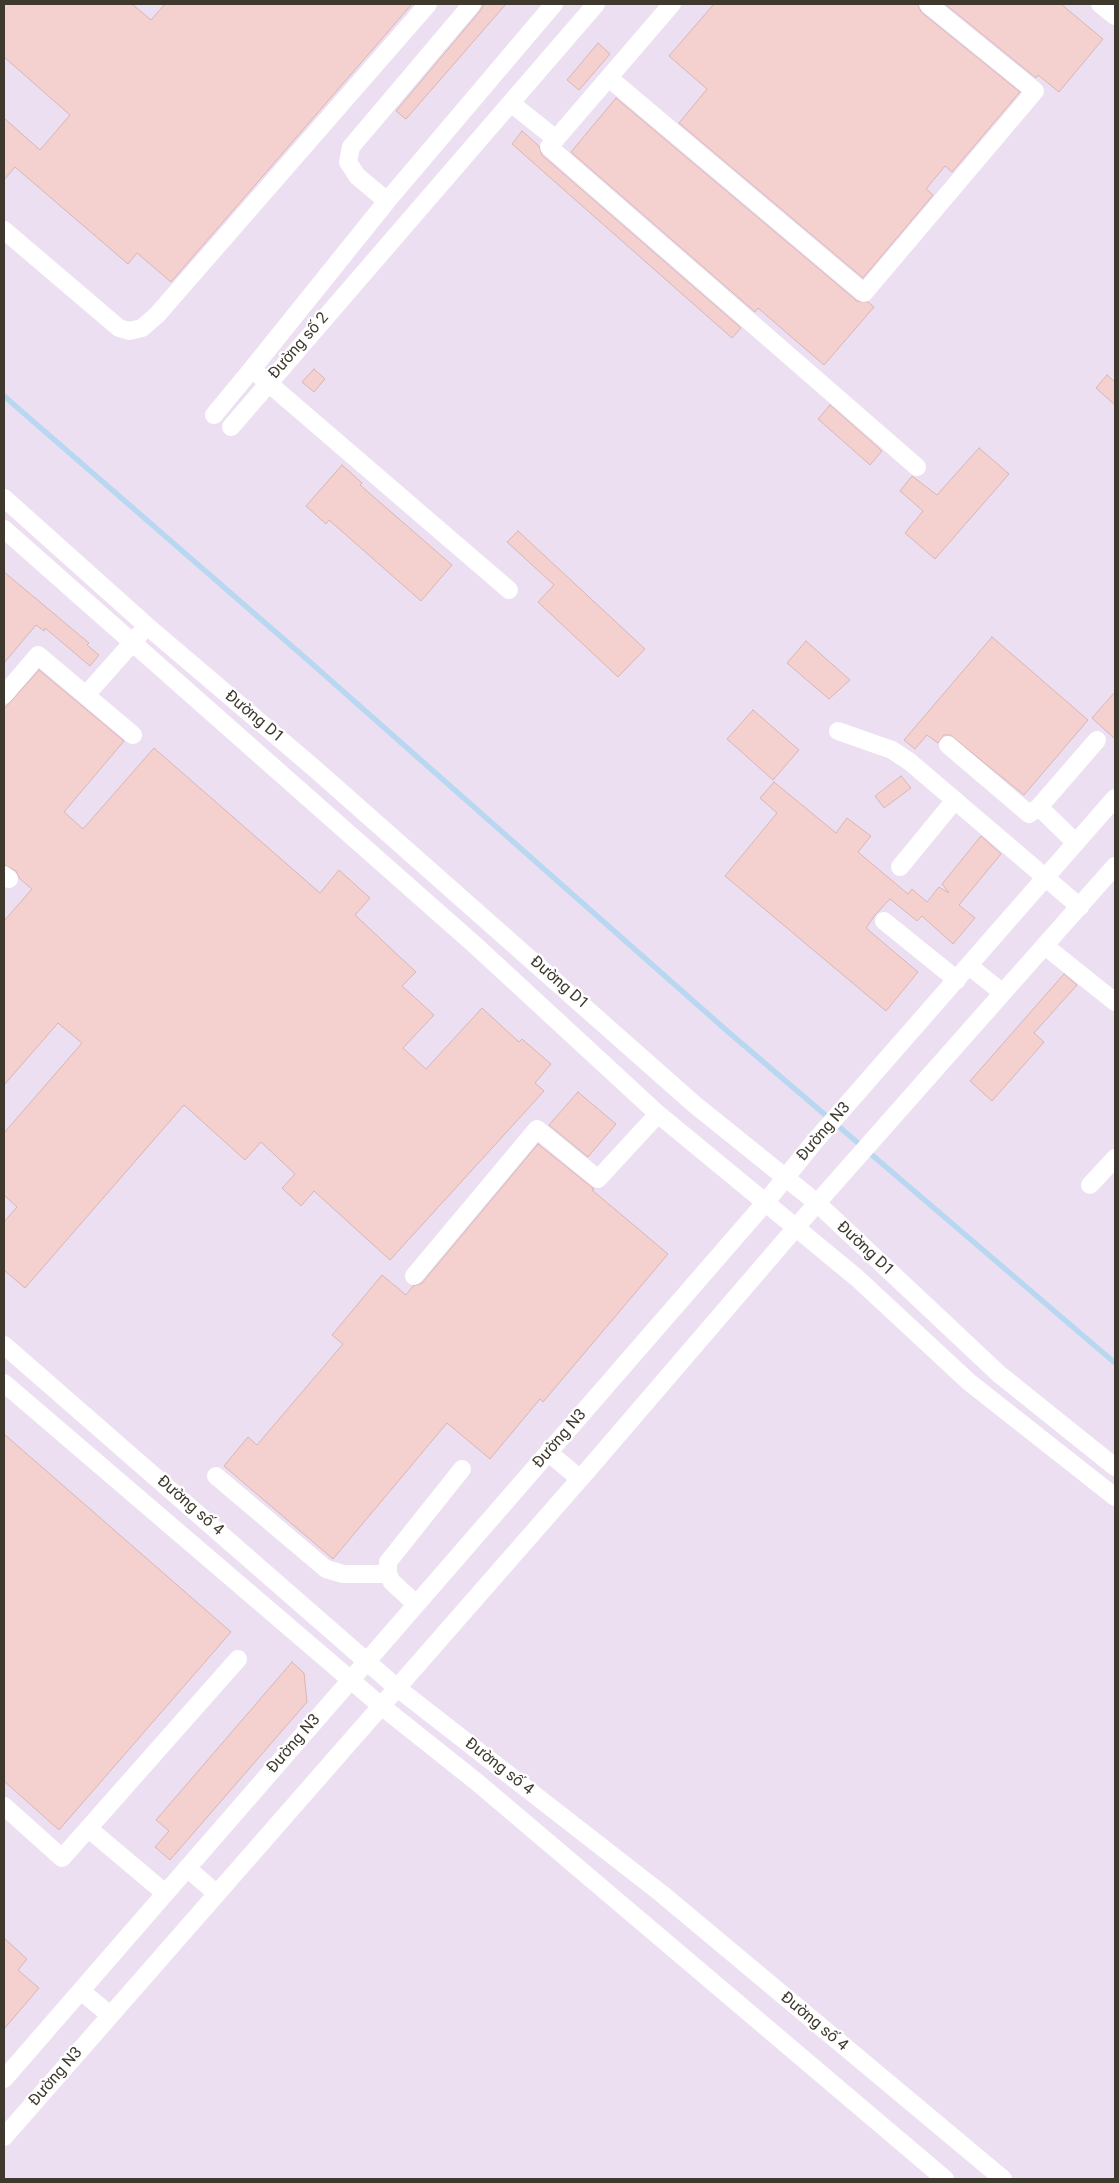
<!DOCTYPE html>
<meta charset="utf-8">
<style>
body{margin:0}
#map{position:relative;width:1119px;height:2183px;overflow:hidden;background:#feecd1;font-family:Roboto,sans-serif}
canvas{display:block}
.frame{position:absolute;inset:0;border:5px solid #3f382d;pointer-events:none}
</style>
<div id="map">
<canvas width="1119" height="2183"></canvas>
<div class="frame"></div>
</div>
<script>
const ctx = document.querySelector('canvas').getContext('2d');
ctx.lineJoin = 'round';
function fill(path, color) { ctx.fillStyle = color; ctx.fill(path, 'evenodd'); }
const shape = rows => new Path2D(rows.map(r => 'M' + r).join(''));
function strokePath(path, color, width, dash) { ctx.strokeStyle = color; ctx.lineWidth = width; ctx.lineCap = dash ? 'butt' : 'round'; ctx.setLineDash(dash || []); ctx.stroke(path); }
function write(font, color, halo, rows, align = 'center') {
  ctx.font = font + ' Roboto,sans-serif'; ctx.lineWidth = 4.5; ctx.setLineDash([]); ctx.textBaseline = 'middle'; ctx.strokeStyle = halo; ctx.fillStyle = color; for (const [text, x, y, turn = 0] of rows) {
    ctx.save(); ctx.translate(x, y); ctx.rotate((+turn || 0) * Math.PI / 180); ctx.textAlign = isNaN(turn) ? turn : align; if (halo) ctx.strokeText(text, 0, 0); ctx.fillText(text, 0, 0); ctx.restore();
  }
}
const industrial = shape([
 [4,4,1115,4,1115,2179,4,2179]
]);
const stream = shape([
 [4,396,310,662,726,1030,1115,1363]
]);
const building = shape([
 [4,4,132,4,151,20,165,4,412,4,171,282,137,253,128,264,15,167,4,180,4,118,40,150,70,115,4,57,4,4],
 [484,4,506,4,406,119,396,111,480,11,484,4],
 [714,4,918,4,921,12,1020,92,952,172,945,166,926,189,933,195,863,278,679,123,707,89,669,56,714,4],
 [945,4,1061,4,1103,39,1059,92,1038,75,1036,78,945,4],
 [598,43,610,54,579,90,567,80,598,43],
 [616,98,857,301,868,302,874,307,824,365,758,308,755,312,571,152,616,98],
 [522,131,539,146,542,155,741,328,732,338,512,144,522,131],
 [314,369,325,379,314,392,302,382,314,369],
 [1107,375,1115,382,1115,405,1096,388,1107,375],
 [830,405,882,451,870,465,818,419,830,405],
 [979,448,1009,474,935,559,905,533,923,511,900,491,912,476,937,495,979,448],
 [342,465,362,483,360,485,452,565,421,601,329,520,326,524,306,506,342,465],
 [518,531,645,649,618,677,538,602,554,585,507,542,518,531],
 [4,572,89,643,87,645,99,655,90,666,45,628,44,631,36,625,4,663,4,572],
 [992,637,1088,720,1024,795,950,735,944,735,938,743,927,735,915,749,904,740,992,637],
 [806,641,850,680,829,699,787,663,806,641],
 [39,670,124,741,64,812,83,829,154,748,320,893,339,870,370,898,355,915,416,972,402,986,434,1015,403,1048,426,1069,482,1008,519,1042,522,1039,551,1064,535,1083,544,1091,390,1260,314,1191,301,1206,282,1188,295,1174,261,1142,245,1160,184,1105,25,1288,4,1270,4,1222,17,1207,4,1195,4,1133,82,1043,58,1023,4,1085,4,921,32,889,19,878,16,871,4,865,4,709,39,670],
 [1115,692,1115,739,1092,718,1115,692],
 [753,710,799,750,773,780,727,739,753,710],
 [901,776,911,788,884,808,875,796,901,776],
 [774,782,836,833,847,818,871,836,858,852,908,894,912,889,927,902,939,887,949,893,942,884,981,836,1001,854,959,905,975,918,953,944,922,916,917,921,890,899,875,915,866,928,918,972,886,1011,725,876,777,813,760,798,774,782],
 [1064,974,1077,985,1034,1033,1044,1042,992,1101,970,1081,1064,974],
 [578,1092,616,1124,588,1157,549,1125,578,1092],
 [538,1144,594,1189,592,1190,668,1254,543,1402,540,1399,490,1459,447,1423,333,1559,224,1466,248,1437,257,1445,343,1344,332,1335,382,1275,406,1295,413,1286,422,1283,538,1144],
 [4,1434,231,1632,59,1830,4,1781,4,1434],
 [292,1662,304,1673,307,1702,170,1860,155,1847,169,1831,156,1820,292,1662],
 [4,1938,27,1959,18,1970,39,1988,4,2029,4,1938]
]);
const minor = shape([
 [672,4,549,147,917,467],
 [1100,4,1115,16],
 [609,78,864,293,1035,91,928,4],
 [512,104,556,139],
 [387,201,357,176,348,162,351,147,472,4],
 [4,230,119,328,129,331,142,328,157,315,428,4],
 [214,415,252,369],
 [231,427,596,4],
 [4,498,147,626,314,768,694,1104,817,1203,999,1374,1115,1467],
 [4,529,476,946,658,1114,857,1278,969,1382,1115,1497],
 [509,590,252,369,387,201,554,4],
 [4,695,38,655,133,735],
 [86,695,140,634],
 [838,731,892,750,910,762,1080,907],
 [948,745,1029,814,1039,807,1097,740],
 [1039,807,1076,843],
 [900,867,955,800],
 [4,875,9,879],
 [884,921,957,980],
 [1045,946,1115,1002],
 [969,966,1003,993],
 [1090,1185,1115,1158],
 [414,1276,537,1129,598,1179,658,1114],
 [4,1345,396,1687,662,1894,1003,2179],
 [4,1383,380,1705,478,1783,945,2179],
 [548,1452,580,1479],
 [216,1476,326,1569,343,1574,388,1574],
 [416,1604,392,1582,388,1574,388,1562,462,1469],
 [4,1806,62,1858,238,1659],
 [89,1829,165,1893],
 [187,1868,216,1893],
 [81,1991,110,2015],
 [4,2079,765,1203,815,1141,1115,798],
 [4,2137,593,1464,817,1203,1115,866]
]);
const streetNames = [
 ["Đường số 2",299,346,-49],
 ["Đường D1",254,717,40],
 ["Đường D1",559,983,41],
 ["Đường N3",824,1132,-49],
 ["Đường D1",865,1249,43],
 ["Đường N3",560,1439,-49],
 ["Đường số 4",190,1506,41],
 ["Đường N3",294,1744,-49],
 ["Đường số 4",499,1767,38],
 ["Đường số 4",814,2022,40],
 ["Đường N3",56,2077,-49]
];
fill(industrial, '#eddff2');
strokePath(stream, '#b8d7f0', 5.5);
fill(building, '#f4d0ce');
strokePath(building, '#d8b6b4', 1);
strokePath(minor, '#fff', 18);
write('16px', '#3f382d', '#fff', streetNames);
</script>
